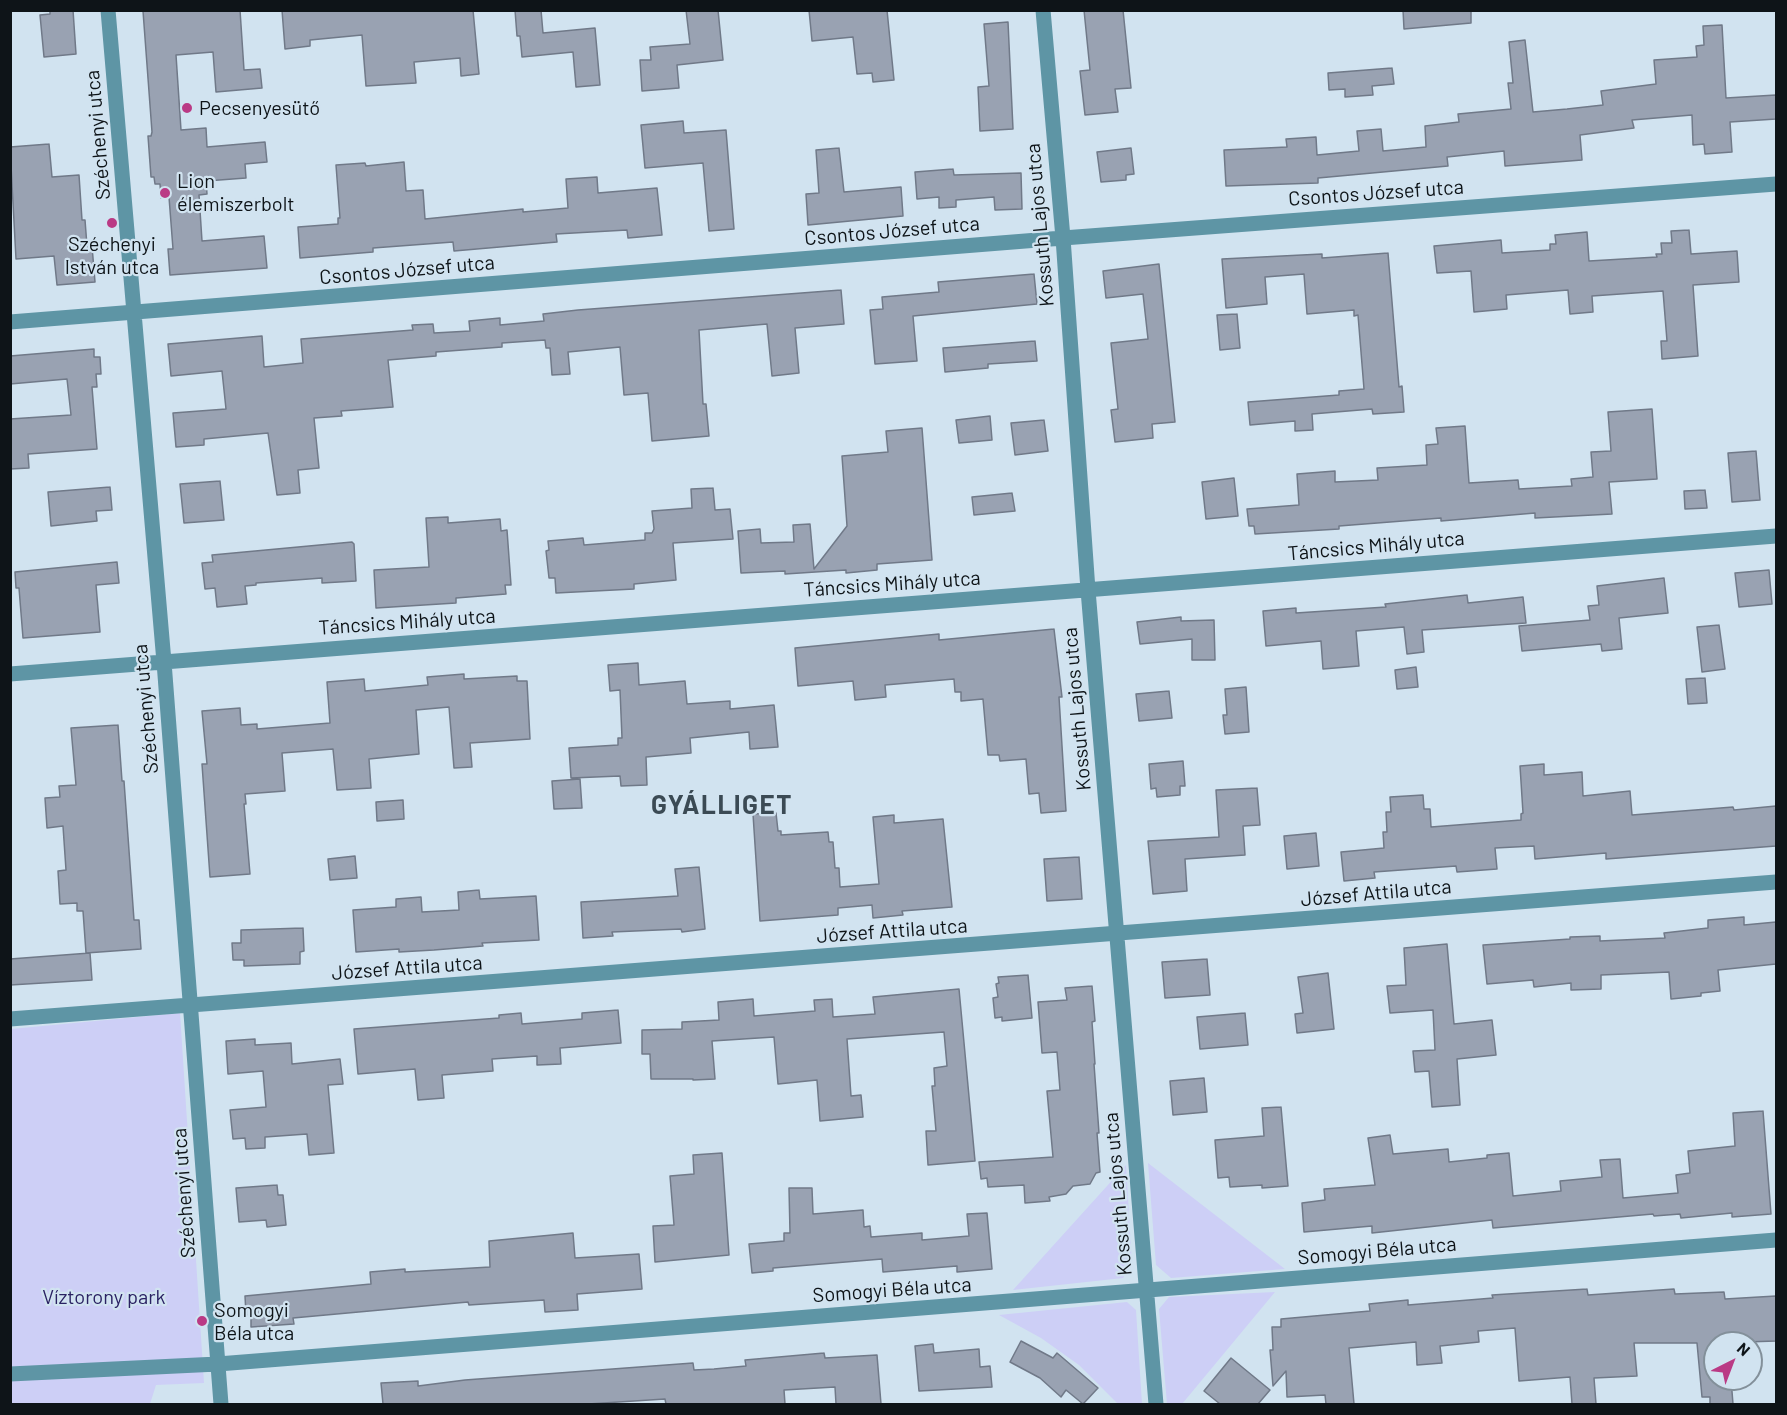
<!DOCTYPE html>
<meta charset="utf-8">
<style>
body{margin:0}
#map{position:relative;width:1787px;height:1415px;overflow:hidden;background:#d1e3f0;font-family:Barlow,sans-serif}
canvas{display:block}
.frame{position:absolute;inset:0;border:12px solid #0e1418;pointer-events:none}
.north{position:absolute;left:1703px;top:1331px;width:60px;height:60px;box-sizing:border-box;background:#d1e3f0;border:2px solid #83909a;border-radius:50%;rotate:42deg;font-size:16px;font-weight:700;line-height:24px;text-align:center;color:#0e1418}
.north::after{content:'';display:block;margin:auto;width:21px;height:27px;background:#ba3a85;clip-path:polygon(50% 0,100% 100%,50% 72%,0 100%)}
</style>
<div id="map">
<canvas width="1787" height="1415"></canvas>
<div class="frame"></div>
<div class="north">N</div>
</div>
<script>
const ctx = document.querySelector('canvas').getContext('2d');
ctx.lineJoin = 'round';
function fill(path, color) { ctx.fillStyle = color; ctx.fill(path, 'evenodd'); }
const shape = rows => new Path2D(rows.map(r => 'M' + r).join(''));
function strokePath(path, color, width, dash) { ctx.strokeStyle = color; ctx.lineWidth = width; ctx.lineCap = dash ? 'butt' : 'round'; ctx.setLineDash(dash || []); ctx.stroke(path); }
function write(font, color, halo, rows, align = 'center') {
  ctx.font = font + ' Barlow,sans-serif'; ctx.lineWidth = 4.5; ctx.setLineDash([]); ctx.textBaseline = 'middle'; ctx.strokeStyle = halo; ctx.fillStyle = color; for (const [text, x, y, turn = 0] of rows) {
    ctx.save(); ctx.translate(x, y); ctx.rotate((+turn || 0) * Math.PI / 180); ctx.textAlign = isNaN(turn) ? turn : align; if (halo) ctx.strokeText(text, 0, 0); ctx.fillText(text, 0, 0); ctx.restore();
  }
}
const green = shape([
 [180,1013,204,1383,156,1385,150,1404,11,1404,11,1029],
 [1148,1163,1285,1269,1171,1278,1156,1265],
 [1126,1165,1132,1265,1123,1278,1013,1290],
 [1275,1292,1182,1404,1167,1404,1159,1309,1169,1297],
 [1127,1302,1136,1310,1142,1404,1118,1404,1079,1365,1041,1338,999,1315]
]);
const building = shape([
 [50,10,73,10,76,54,44,57,40,15,50,14,50,10],
 [156,10,240,10,244,70,260,69,262,88,216,92,213,52,176,55,181,130,206,128,207,147,265,142,267,162,245,164,246,178,206,181,207,194,199,195,202,241,264,236,267,268,170,275,168,249,173,249,169,197,161,198,160,184,155,184,154,177,151,177,148,136,151,136,152,132,143,11,156,10],
 [282,10,473,10,479,74,461,76,460,58,414,62,416,83,366,86,362,35,310,40,310,46,285,49,282,10],
 [515,10,541,10,543,33,595,28,600,85,576,87,573,52,522,57,520,36,517,36,515,10],
 [686,10,718,10,723,60,677,65,679,88,642,91,640,60,651,60,650,47,690,44,686,10],
 [809,10,887,10,894,80,873,82,872,73,857,74,853,37,812,41,809,10],
 [1084,10,1123,10,1131,88,1115,89,1118,112,1085,115,1080,71,1090,70,1084,10],
 [1403,10,1471,10,1471,23,1404,29,1403,10],
 [1008,22,1013,129,980,131,978,87,989,86,984,24,1008,22],
 [1722,25,1726,98,1776,95,1776,119,1730,122,1732,152,1705,154,1704,144,1693,145,1692,115,1632,120,1634,128,1580,135,1582,160,1505,166,1504,151,1447,157,1448,166,1318,178,1318,183,1226,186,1224,150,1287,147,1286,139,1316,137,1317,155,1359,151,1357,131,1381,129,1383,151,1426,147,1425,126,1459,122,1458,114,1511,109,1508,83,1513,83,1509,42,1525,40,1533,112,1567,109,1603,105,1601,91,1656,84,1654,60,1697,57,1696,46,1704,45,1703,26,1722,25],
 [1392,68,1394,84,1372,86,1373,95,1345,97,1345,89,1329,90,1328,73,1392,68],
 [683,121,684,133,726,130,734,229,709,231,703,163,645,168,641,125,683,121],
 [49,144,52,177,79,175,82,220,85,220,87,246,92,246,95,282,57,285,54,256,16,259,10,147,49,144],
 [839,148,844,192,901,187,903,216,808,225,806,194,819,193,816,150,839,148],
 [1131,148,1134,174,1126,175,1126,180,1101,182,1097,152,1131,148],
 [404,162,406,191,423,190,425,219,523,209,523,212,568,208,566,179,597,177,598,193,657,188,662,235,628,238,627,230,556,234,557,242,454,251,453,242,373,248,373,252,300,258,298,227,338,224,338,218,340,218,336,165,365,163,366,166,404,162],
 [953,169,954,175,1021,173,1022,209,995,210,994,197,956,200,956,207,939,208,939,197,917,199,915,172,953,169],
 [1689,230,1691,254,1737,251,1739,282,1693,285,1698,356,1662,359,1661,341,1667,341,1663,291,1592,296,1593,312,1570,314,1568,290,1506,295,1507,309,1474,312,1471,271,1437,273,1434,246,1501,240,1502,253,1550,250,1550,244,1556,244,1555,235,1587,232,1589,261,1657,257,1656,254,1662,254,1661,243,1672,243,1671,231,1689,230],
 [1388,253,1399,387,1402,386,1404,412,1373,414,1372,409,1312,414,1313,430,1295,431,1295,421,1250,425,1248,402,1339,395,1339,391,1364,389,1358,315,1354,316,1354,310,1307,314,1304,274,1265,277,1267,304,1226,308,1222,259,1322,254,1322,258,1388,253],
 [1159,264,1175,422,1152,424,1153,438,1115,442,1111,410,1118,409,1111,343,1148,339,1143,294,1106,298,1103,271,1159,264],
 [1034,274,1037,304,913,316,917,361,875,364,870,310,883,309,882,297,939,292,938,282,1034,274],
 [841,290,844,324,795,328,799,373,772,376,767,324,699,330,703,404,706,404,709,436,652,441,648,393,624,395,620,347,568,352,570,374,552,375,550,348,546,348,545,340,502,343,502,347,436,352,436,356,388,360,393,407,341,411,342,416,314,418,319,468,298,470,300,493,277,495,268,433,204,439,204,445,176,447,173,413,226,409,222,371,171,376,168,344,262,336,264,367,303,363,301,339,413,330,412,325,433,324,434,333,470,331,469,321,500,318,500,325,544,321,543,314,578,310,841,290],
 [1237,314,1240,348,1220,350,1217,315,1237,314],
 [1035,341,1037,361,988,364,988,368,945,372,943,348,1035,341],
 [94,349,94,357,100,357,101,374,96,374,97,387,92,387,97,449,28,454,29,468,10,469,10,419,71,415,67,379,10,384,10,356,94,349],
 [1652,409,1657,479,1609,482,1612,514,1535,518,1535,513,1441,521,1441,518,1339,526,1339,529,1255,534,1254,526,1249,526,1247,509,1299,505,1297,474,1335,471,1335,482,1378,480,1377,468,1427,465,1426,445,1438,444,1436,428,1465,426,1469,483,1518,480,1519,489,1572,486,1571,479,1593,477,1591,452,1611,451,1608,412,1652,409],
 [990,416,992,440,959,443,956,420,990,416],
 [1044,420,1048,451,1015,455,1011,423,1044,420],
 [922,428,932,560,877,564,877,570,846,573,846,570,785,574,785,571,741,573,738,531,760,529,761,543,794,542,793,525,810,524,814,569,847,526,842,456,888,452,886,431,922,428],
 [1756,451,1760,500,1732,502,1728,453,1756,451],
 [1234,478,1238,516,1206,519,1202,482,1234,478],
 [220,481,224,520,184,523,180,484,220,481],
 [110,487,112,510,96,511,97,521,51,526,48,492,110,487],
 [713,488,715,510,730,509,733,539,673,543,676,580,634,584,634,589,556,593,555,578,549,578,546,551,549,550,548,541,583,538,584,545,645,540,645,533,652,533,654,529,652,511,692,508,691,489,713,488],
 [1705,490,1707,508,1685,509,1684,491,1705,490],
 [1012,493,1015,511,974,515,972,497,1012,493],
 [448,517,448,523,500,519,501,531,507,530,511,585,505,585,506,594,456,598,456,603,376,608,374,570,429,567,426,518,448,517],
 [352,542,354,544,356,581,322,583,322,578,256,583,256,585,245,586,247,604,217,607,215,588,205,589,202,563,213,562,212,555,352,542],
 [117,562,119,583,96,585,100,632,23,638,19,588,16,588,15,572,117,562],
 [1769,570,1772,604,1739,607,1735,573,1769,570],
 [1664,578,1668,613,1619,618,1622,649,1602,651,1601,644,1522,651,1519,626,1590,620,1588,606,1599,605,1597,586,1664,578],
 [1467,595,1468,603,1523,597,1526,623,1422,630,1424,652,1407,654,1404,627,1356,631,1359,666,1323,669,1321,641,1266,646,1263,611,1296,608,1296,613,1386,607,1385,604,1467,595],
 [1181,617,1181,621,1214,620,1215,660,1192,660,1192,639,1140,644,1137,622,1181,617],
 [1719,625,1725,669,1702,672,1697,627,1719,625],
 [1054,629,1062,697,1059,697,1066,811,1041,813,1039,793,1029,794,1026,759,1000,761,999,755,988,755,983,699,961,701,961,692,955,692,954,679,885,685,886,697,855,700,853,681,798,686,795,648,939,634,939,640,1054,629],
 [638,663,639,685,685,681,687,704,730,701,730,709,774,705,778,747,750,749,749,732,690,738,691,753,646,757,647,785,621,786,620,776,571,778,569,748,618,745,618,738,622,738,620,690,610,691,608,665,638,663],
 [1416,667,1418,687,1397,689,1395,670,1416,667],
 [464,674,464,679,517,676,517,681,527,681,530,739,470,743,472,767,454,768,449,707,416,710,419,754,369,759,371,788,337,790,333,749,282,753,285,791,245,794,246,804,244,804,250,874,210,877,202,764,207,764,202,711,240,708,241,725,257,724,257,729,330,723,327,682,364,679,365,691,428,685,427,677,464,674],
 [1705,678,1707,703,1688,704,1686,679,1705,678],
 [1246,687,1249,732,1225,734,1223,715,1227,715,1225,689,1246,687],
 [1169,691,1172,718,1139,721,1136,694,1169,691],
 [118,725,122,781,124,781,134,920,139,920,141,949,86,953,83,911,77,911,77,903,60,904,58,871,66,870,63,826,47,828,45,798,60,797,59,786,76,785,71,728,118,725],
 [1183,761,1185,786,1180,786,1180,795,1157,797,1156,788,1151,789,1149,764,1183,761],
 [1544,764,1544,775,1582,772,1583,796,1630,791,1632,815,1733,807,1734,810,1776,806,1776,846,1606,859,1606,853,1535,859,1534,846,1495,848,1497,869,1457,872,1456,866,1374,872,1375,878,1344,881,1341,852,1384,848,1383,832,1387,832,1386,812,1391,812,1390,797,1423,795,1424,809,1430,809,1431,827,1521,820,1521,814,1523,813,1520,766,1544,764],
 [580,779,582,808,554,809,552,781,580,779],
 [1257,788,1260,825,1243,826,1245,855,1185,859,1187,891,1153,894,1148,841,1219,837,1216,790,1257,788],
 [403,800,404,819,377,821,376,802,403,800],
 [776,813,778,831,781,831,781,835,828,832,829,842,833,842,835,868,839,868,840,887,879,884,873,817,894,815,894,823,943,819,952,907,902,911,903,915,873,918,872,905,838,908,838,915,760,921,753,814,776,813],
 [1316,833,1319,866,1287,869,1284,836,1316,833],
 [355,856,357,878,330,880,328,859,355,856],
 [1079,857,1082,899,1047,901,1044,859,1079,857],
 [699,867,705,929,682,932,681,929,612,932,613,936,583,938,581,902,678,896,675,869,699,867],
 [479,890,480,899,536,896,539,940,482,943,483,946,434,950,399,952,399,949,356,952,353,910,396,907,396,899,421,897,422,912,459,910,458,892,479,890],
 [1744,917,1744,925,1776,922,1776,964,1718,970,1720,991,1701,993,1701,996,1671,999,1669,972,1601,975,1601,989,1571,990,1571,983,1534,987,1533,980,1487,984,1483,945,1570,939,1570,937,1600,936,1600,941,1665,938,1664,933,1708,928,1708,920,1744,917],
 [303,928,304,951,300,952,300,964,244,966,244,960,233,960,232,943,241,943,241,930,303,928],
 [1447,944,1454,1024,1492,1020,1496,1055,1457,1059,1460,1105,1432,1107,1429,1071,1415,1072,1413,1051,1435,1050,1433,1010,1390,1013,1387,986,1406,985,1404,948,1447,944],
 [90,953,92,980,10,985,10,959,90,953],
 [1207,959,1210,995,1165,998,1162,962,1207,959],
 [1328,973,1334,1029,1297,1033,1295,1014,1303,1013,1298,977,1328,973],
 [1028,975,1032,1018,1002,1021,1002,1017,995,1018,993,998,998,997,996,984,999,983,998,977,1028,975],
 [1092,986,1095,1021,1092,1022,1095,1064,1094,1064,1099,1133,1097,1133,1100,1172,1096,1173,1090,1184,1073,1186,1066,1194,1049,1197,1050,1201,1025,1203,1024,1185,988,1187,987,1178,981,1179,979,1162,1053,1157,1047,1091,1060,1090,1057,1052,1042,1053,1038,1002,1067,1000,1065,988,1092,986],
 [959,989,975,1161,928,1165,926,1131,936,1131,932,1086,935,1086,934,1068,947,1066,944,1032,847,1039,851,1096,861,1095,863,1117,820,1121,817,1080,778,1084,774,1037,712,1041,715,1079,693,1080,693,1079,651,1079,650,1054,642,1054,642,1030,682,1029,682,1022,719,1020,718,1002,753,999,754,1016,815,1011,814,1000,832,999,833,1017,875,1014,873,997,959,989],
 [618,1010,621,1043,560,1048,561,1064,537,1065,537,1056,492,1059,493,1071,442,1075,444,1098,418,1100,415,1069,358,1074,354,1029,499,1018,499,1015,521,1013,522,1024,582,1019,582,1013,618,1010],
 [1245,1013,1248,1045,1200,1049,1197,1017,1245,1013],
 [255,1039,255,1045,291,1043,292,1064,340,1059,343,1084,328,1085,334,1153,309,1155,307,1134,265,1137,265,1148,246,1149,245,1138,233,1139,230,1110,266,1107,263,1071,228,1074,226,1041,255,1039],
 [1204,1078,1207,1112,1173,1115,1170,1081,1204,1078],
 [1281,1107,1288,1186,1262,1188,1262,1185,1230,1187,1229,1177,1218,1178,1215,1140,1264,1136,1262,1108,1281,1107],
 [1763,1111,1771,1214,1732,1217,1732,1213,1681,1218,1680,1214,1654,1216,1653,1214,1493,1228,1492,1220,1372,1233,1372,1226,1304,1232,1302,1203,1325,1200,1324,1189,1375,1185,1368,1138,1390,1135,1393,1154,1448,1149,1449,1162,1487,1158,1487,1155,1509,1153,1513,1196,1561,1191,1560,1181,1602,1177,1600,1160,1620,1159,1623,1198,1678,1193,1676,1175,1690,1173,1688,1151,1735,1146,1733,1113,1763,1111],
 [722,1153,729,1255,655,1262,653,1226,674,1225,670,1176,694,1174,693,1155,722,1153],
 [277,1185,278,1195,283,1195,286,1225,267,1227,266,1220,239,1222,236,1188,277,1185],
 [789,1188,812,1188,813,1214,863,1210,864,1227,870,1226,871,1237,922,1233,922,1240,969,1236,967,1214,987,1213,992,1269,957,1272,957,1266,883,1272,882,1259,773,1268,773,1271,752,1273,749,1244,784,1241,784,1233,790,1233,789,1188],
 [573,1233,575,1258,639,1254,642,1289,577,1294,578,1310,545,1312,544,1300,469,1305,468,1302,293,1318,294,1324,251,1327,251,1314,246,1315,245,1296,371,1284,370,1272,405,1269,405,1272,490,1267,489,1241,573,1233],
 [1587,1289,1588,1295,1674,1289,1675,1294,1724,1292,1725,1299,1776,1296,1776,1341,1715,1343,1715,1379,1731,1379,1733,1404,1710,1404,1710,1397,1702,1397,1697,1343,1634,1343,1637,1376,1594,1378,1596,1404,1572,1404,1570,1377,1519,1381,1515,1328,1478,1331,1479,1342,1440,1346,1442,1363,1417,1365,1416,1342,1349,1348,1354,1404,1326,1404,1325,1395,1287,1397,1286,1371,1273,1386,1270,1350,1273,1350,1272,1327,1281,1327,1281,1319,1370,1311,1369,1304,1408,1300,1408,1305,1493,1298,1492,1295,1587,1289],
 [1021,1341,1053,1358,1057,1353,1098,1388,1083,1404,1066,1390,1061,1397,1040,1378,1010,1362,1021,1341],
 [933,1344,934,1353,979,1349,980,1367,990,1366,992,1387,919,1391,915,1346,933,1344],
 [824,1353,825,1358,877,1355,881,1404,836,1404,835,1387,784,1390,785,1404,666,1404,665,1399,588,1404,383,1404,381,1383,418,1381,418,1386,465,1380,693,1363,694,1370,714,1369,746,1366,745,1360,824,1353],
 [1231,1358,1270,1390,1258,1404,1220,1404,1204,1391,1231,1358]
]);
const minor = shape([
 [108,10,164,662,221,1404],
 [1043,10,1063,238,1088,590,1156,1404],
 [10,322,1063,238,1776,184],
 [10,674,1776,536],
 [10,1019,1776,882],
 [10,1374,218,1364,1776,1240]
]);
const markers = [
 [187,108,6,"#ba3a85"],
 [165,193,6,"#ba3a85"],
 [112,223,6,"#ba3a85"],
 [202,1321,6,"#ba3a85"]
];
const poiNames = [
 ["Pecsenyesütő",199,108],
 ["Lion",177,181],
 ["élemiszerbolt",177,204],
 ["Széchenyi",112,244,"center"],
 ["István utca",112,267,"center"],
 ["Somogyi",214,1310],
 ["Béla utca",214,1333]
];
const streetNames = [
 ["Széchenyi utca",98,135,-95],
 ["Csontos József utca",1376,193,-4],
 ["Kossuth Lajos utca",1040,225,-95],
 ["Csontos József utca",892,231,-5],
 ["Csontos József utca",407,270,-5],
 ["Táncsics Mihály utca",1376,546,-5],
 ["Táncsics Mihály utca",892,584,-4],
 ["Táncsics Mihály utca",407,622,-4],
 ["Széchenyi utca",146,709,-95],
 ["Kossuth Lajos utca",1077,709,-95],
 ["József Attila utca",1376,893,-5],
 ["József Attila utca",892,931,-4],
 ["József Attila utca",407,968,-4],
 ["Széchenyi utca",184,1193,-94],
 ["Kossuth Lajos utca",1118,1194,-95],
 ["Somogyi Béla utca",1377,1251,-5],
 ["Somogyi Béla utca",892,1290,-4]
];
const parkNames = [
 ["Víztorony park",104,1297]
];
const districtNames = [
 ["GYÁLLIGET",722,805]
];
fill(green, '#cdcff6');
fill(building, '#99a2b2');
strokePath(building, '#707988', 1.5);
strokePath(minor, '#5e95a5', 15);
for (const [x, y, r, color] of markers) { const dot = new Path2D(); dot.arc(x, y, r, 0, 2 * Math.PI); ctx.fillStyle = color; ctx.fill(dot); strokePath(dot, '#d1e3f0', 2); }
write('20px', '#0e1418', '#d1e3f0', poiNames, 'left');
write('20px', '#0e1418', '#d1e3f0', streetNames);
write('20px', '#2a2263', '#d1e3f0', parkNames);
ctx.letterSpacing = '1.5px';
write('bold 26px', '#3b4a54', '#d1e3f0', districtNames);
ctx.letterSpacing = '0px';
</script>
